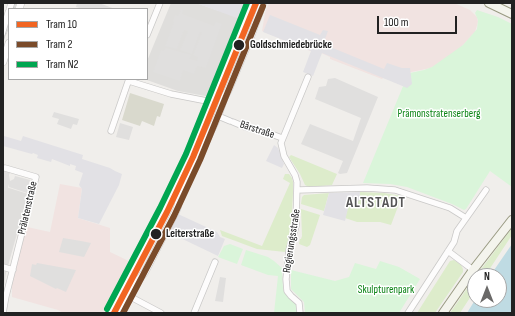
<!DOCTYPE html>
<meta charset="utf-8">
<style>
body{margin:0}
#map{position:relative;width:515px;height:316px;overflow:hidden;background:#f0eeeb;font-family:"Sofia Sans Condensed",sans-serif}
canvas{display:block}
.frame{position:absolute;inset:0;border:4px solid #222;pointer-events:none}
.legend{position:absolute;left:8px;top:8px;width:140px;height:72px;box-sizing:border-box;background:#fff;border:1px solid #a7a7a7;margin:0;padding:5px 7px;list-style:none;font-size:12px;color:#222}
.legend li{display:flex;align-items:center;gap:8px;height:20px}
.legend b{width:20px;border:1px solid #a7a7a7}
.north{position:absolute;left:467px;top:268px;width:40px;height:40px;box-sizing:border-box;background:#fff;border:1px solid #a7a7a7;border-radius:50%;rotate:0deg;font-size:11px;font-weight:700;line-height:16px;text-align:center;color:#222}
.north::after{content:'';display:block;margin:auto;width:14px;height:18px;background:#6a6968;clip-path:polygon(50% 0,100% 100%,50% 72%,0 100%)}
.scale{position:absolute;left:377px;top:16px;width:80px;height:18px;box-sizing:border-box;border:2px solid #222;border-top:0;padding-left:5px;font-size:12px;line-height:14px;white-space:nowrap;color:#222;-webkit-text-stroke:3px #fff;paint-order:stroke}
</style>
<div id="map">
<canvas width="515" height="316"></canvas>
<div class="frame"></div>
<ul class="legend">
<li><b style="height:5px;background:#f26522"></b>Tram 10</li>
<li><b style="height:5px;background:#7a4b2a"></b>Tram 2</li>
<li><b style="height:5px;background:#00a651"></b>Tram N2</li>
</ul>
<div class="north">N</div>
<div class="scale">100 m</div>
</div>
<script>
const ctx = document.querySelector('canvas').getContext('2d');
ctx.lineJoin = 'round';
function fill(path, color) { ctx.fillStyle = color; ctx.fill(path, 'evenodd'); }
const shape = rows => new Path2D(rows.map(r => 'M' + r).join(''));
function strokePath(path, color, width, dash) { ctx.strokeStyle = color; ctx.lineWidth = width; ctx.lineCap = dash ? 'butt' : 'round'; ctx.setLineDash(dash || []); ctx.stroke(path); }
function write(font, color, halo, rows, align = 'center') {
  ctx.font = font + ' "Sofia Sans Condensed",sans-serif'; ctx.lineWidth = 3; ctx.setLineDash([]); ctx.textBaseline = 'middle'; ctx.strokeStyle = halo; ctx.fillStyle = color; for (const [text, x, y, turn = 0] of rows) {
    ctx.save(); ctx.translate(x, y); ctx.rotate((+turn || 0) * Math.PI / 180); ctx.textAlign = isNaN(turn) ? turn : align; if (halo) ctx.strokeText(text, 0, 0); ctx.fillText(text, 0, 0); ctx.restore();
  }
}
const residential = shape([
 [171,3,196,3,243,19,230,53,229,55,227,54,211,97,178,91,144,79,147,79,147,61],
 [3,186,28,194,6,273,3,292]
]);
const commercial = shape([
 [269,3,454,3,470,10,477,17,478,22,475,32,456,53,431,68,411,72,405,79,383,78,382,79,330,59,330,57,321,53,310,51,262,31,265,13],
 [60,184,82,188,78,218,110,228,110,252,133,263,107,313,63,313,58,310,12,297,12,283,26,227,27,227,50,232]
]);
const construction = shape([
 [130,93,164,104,160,117,157,116,154,126,142,121,140,126,122,120]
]);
const grass = shape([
 [291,155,337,174,332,185,309,187,305,185,300,174,289,157],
 [285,174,289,174,292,178,293,182,293,193,291,231,285,252,257,249,222,236,220,230,262,246,290,183,283,179],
 [360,192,384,193,402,196,391,225,380,222,357,222,345,218,350,200,359,201],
 [329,193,324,211,301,204,302,197,304,195],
 [301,209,320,215,310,245,307,247,299,244,300,239,301,239,302,236],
 [512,228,512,235,485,276,476,276],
 [454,260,461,265,463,269,463,272,435,313,417,313,450,261],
 [475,277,475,290,460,313,450,313]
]);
const park = shape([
 [477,10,498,17,512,24,512,187,490,171,466,209,464,210,452,204,407,187,390,184,363,183,406,79,410,73,424,70,432,67,463,45,477,29,478,20,475,13],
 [230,244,243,249,237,264,218,257,224,246],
 [246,250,268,257,274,261,282,268,283,289,285,294,297,305,297,313,274,313,278,276,268,275,241,265],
 [380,261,399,267,420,279,399,313,305,313,304,302,291,289,291,270,335,281,349,277,355,263,376,269]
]);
const parking = shape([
 [77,3,99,3,115,9,82,9,76,7],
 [181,9,183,10,182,14,214,26,216,22,222,24,206,68,197,66,194,74,183,70,180,81,153,72,161,50,163,51,166,48,191,55,189,59,197,61,198,57,193,55,202,32,200,32,192,54,180,50,188,31,184,30,177,49,165,46,174,22,173,21,175,15,178,16],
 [335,78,378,97,347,173,340,174,338,173,343,161,301,144,310,124,353,141,361,118,315,99,319,87,326,86,328,79],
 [54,112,79,119,77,125,73,124,71,129,57,124,59,119,52,117],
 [120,123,133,127,129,140,116,137],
 [3,168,11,170,9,175,10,181,14,179,15,176,30,180,27,193,9,187,9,184,7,191,3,190],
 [63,238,81,241,91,243,84,257,59,252],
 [37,263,76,270,66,292,57,288,56,289,30,276,32,264,36,265],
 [220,277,226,278,223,302,215,301]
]);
const plaza = shape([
 [196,3,245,3,237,18],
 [270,15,320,35,323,30,328,31,323,44,384,69,387,63,402,68,410,68,412,84,407,88,400,85,322,53,313,76,303,72,311,51,263,32],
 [4,136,21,141,23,136,26,137,83,155,82,159,110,168,115,171,122,174,119,185,99,224,78,218,82,189,79,185,83,173,75,170,76,166,70,164,70,166,52,159,51,162,37,158,38,155,33,153,32,154,3,146],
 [274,145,278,148,284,164,282,168,266,161],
 [360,192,359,201,350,200,345,221,323,215,329,193],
 [178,214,217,232,220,237,225,239,218,256,170,233,168,228]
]);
const water = shape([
 [512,244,512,313,467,313,475,300,499,300,499,276,490,276]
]);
const minor = shape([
 [147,35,160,3],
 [129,81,171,94,212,102],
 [218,116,230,121],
 [233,122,245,127,266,132,282,138],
 [111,131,129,79],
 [298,190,367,188,395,190,450,208,466,218],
 [448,251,473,270],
 [3,267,13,270],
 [129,296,161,313],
 [3,313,6,296,36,177,5,168],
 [194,313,215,262],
 [300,313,299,303,291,296,287,291,286,279,289,250,296,226,297,182,295,175,284,156,281,143,308,77],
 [408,313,454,242,457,231,486,190]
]);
const tertiary = shape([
 [10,9,12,3],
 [19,9,21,3],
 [3,32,9,12],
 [3,62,9,43],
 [110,313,154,230,160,213,190,150,198,138,204,119,236,44,251,3],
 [120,313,137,282,145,272,177,209,180,197,218,116,225,96,228,91,251,36,263,3]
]);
const secondary = shape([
 [489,3,512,14],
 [443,313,473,270,512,220]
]);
const tram = shape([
 [13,9,15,3],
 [3,42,9,22]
]);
const tram1 = shape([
 [114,313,167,212,193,157,256,3]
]);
const tram2 = shape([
 [123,313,174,216,200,160,263,6]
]);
const tram3 = shape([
 [107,309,160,208,186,154,247,3]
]);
const markers = [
 [239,45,6,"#222"],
 [156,234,6,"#222"]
];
const stopNames = [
 ["Goldschmiedebrücke",250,45],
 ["Leiterstraße",166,234]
];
const parkNames = [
 ["Prämonstratenserberg",439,114],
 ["Skulpturenpark",386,290]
];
const streetNames = [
 ["Bärstraße",257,130,18],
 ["Prälatenstraße",28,208,-77],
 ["Regierungsstraße",292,241,-81]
];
const districtNames = [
 ["ALTSTADT",376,203]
];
fill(residential, '#dfdedc');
fill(commercial, '#f1e3e1');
fill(construction, '#d9d9cd');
fill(grass, '#ddeccb');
fill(park, '#daf5da');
fill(parking, '#e0dfde');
fill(plaza, '#e2e1e5');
fill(water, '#bfdbe3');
strokePath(minor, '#c9c8c7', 7);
strokePath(tertiary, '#c9c8c7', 8);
strokePath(secondary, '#999a82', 10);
strokePath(minor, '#fdfcfc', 5.5);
strokePath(tertiary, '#fdfcfc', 7);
strokePath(secondary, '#f4f4ed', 8);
strokePath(tram, '#ccc', 1);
strokePath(tram1, '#f26522', 6);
strokePath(tram2, '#7a4b2a', 6);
strokePath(tram3, '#00a651', 6);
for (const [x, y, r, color] of markers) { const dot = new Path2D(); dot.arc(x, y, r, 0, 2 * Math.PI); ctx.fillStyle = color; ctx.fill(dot); strokePath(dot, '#fff', 1.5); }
write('bold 11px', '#222', '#fff', stopNames, 'left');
write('11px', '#0c8416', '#fff', parkNames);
write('11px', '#222', '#fff', streetNames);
ctx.letterSpacing = '1px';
write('bold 15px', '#555', '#fff', districtNames);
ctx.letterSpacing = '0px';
</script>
